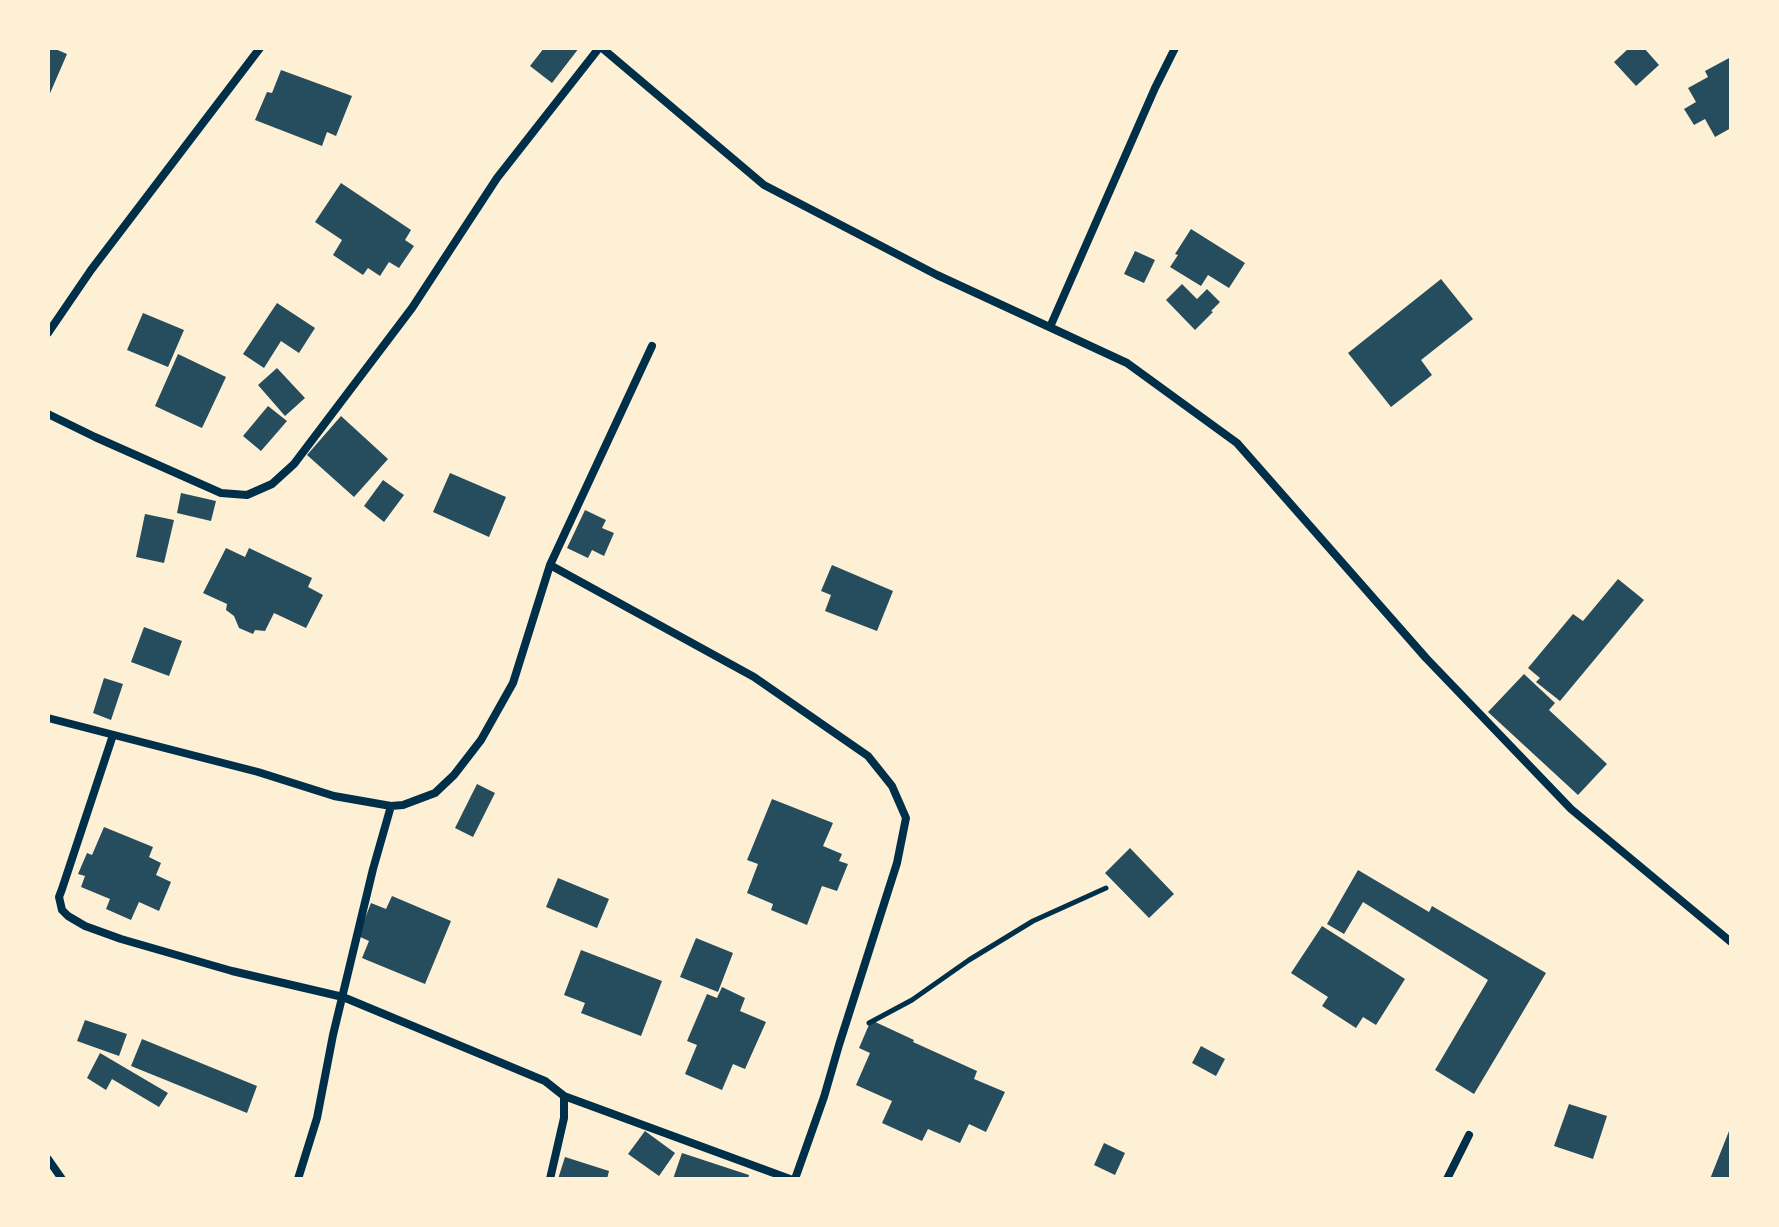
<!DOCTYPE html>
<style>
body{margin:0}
#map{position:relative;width:1779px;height:1227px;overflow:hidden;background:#fdf0d5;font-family:"PT Sans Narrow",sans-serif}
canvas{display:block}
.frame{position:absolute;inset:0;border:50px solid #fdf0d5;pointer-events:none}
</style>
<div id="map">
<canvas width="1779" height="1227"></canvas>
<div class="frame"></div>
</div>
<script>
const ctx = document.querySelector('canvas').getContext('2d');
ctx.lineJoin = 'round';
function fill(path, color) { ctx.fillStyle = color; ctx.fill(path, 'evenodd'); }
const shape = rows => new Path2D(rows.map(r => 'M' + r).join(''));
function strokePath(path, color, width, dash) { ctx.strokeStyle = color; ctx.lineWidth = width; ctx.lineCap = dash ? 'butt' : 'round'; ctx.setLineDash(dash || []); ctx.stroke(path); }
const building = shape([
 [48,48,53,48,67,54,48,98],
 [544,48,579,48,552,83,530,66],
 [1629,48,1644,48,1659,65,1636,86,1614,62],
 [1731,57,1731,128,1715,137,1705,119,1694,125,1684,109,1696,102,1688,88,1708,77,1705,71],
 [281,70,352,96,336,136,327,132,322,146,255,120,267,92,272,93],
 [341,183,411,230,405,240,414,246,399,268,389,262,380,276,368,268,363,275,333,255,342,240,315,222],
 [1191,229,1245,263,1229,288,1208,275,1201,286,1170,267,1178,255,1175,254],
 [1135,251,1155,260,1144,283,1124,274],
 [1441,279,1473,319,1421,360,1432,375,1391,407,1348,353],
 [1182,284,1197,299,1207,289,1220,302,1211,311,1213,312,1195,330,1166,300],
 [277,303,315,328,299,353,281,341,264,368,243,354],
 [143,313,184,330,168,367,127,350],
 [178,354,226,377,202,428,155,406],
 [277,368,305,398,285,416,258,385],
 [268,406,287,421,261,451,243,436],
 [341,416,388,459,354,497,307,455],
 [450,473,506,497,489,537,433,512],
 [383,480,404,495,384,522,364,506],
 [181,493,216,501,211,521,177,513],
 [585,510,606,520,602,528,614,533,604,556,592,550,588,558,567,548],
 [145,514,174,520,164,563,136,557],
 [226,548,245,557,249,548,312,578,308,587,323,595,306,628,274,613,265,631,255,630,253,634,239,628,234,616,226,610,227,604,203,593],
 [832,565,893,591,877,631,825,611,831,595,821,591],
 [1618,579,1644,600,1560,701,1536,682,1540,678,1528,668,1573,614,1583,621],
 [144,627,182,641,169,676,131,662],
 [1524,674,1555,703,1549,710,1607,764,1578,795,1488,712],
 [104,678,123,684,111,720,93,713],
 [477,784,495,793,473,837,455,828],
 [772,799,833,823,823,846,842,854,839,861,848,864,837,891,822,886,807,925,771,910,773,904,747,893,758,864,747,860],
 [104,827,153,847,149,857,161,863,156,875,171,882,159,911,139,902,131,920,106,909,110,899,81,887,85,876,78,874,87,853,92,855],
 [1130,848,1174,894,1149,918,1105,873],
 [1358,870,1429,912,1432,906,1546,973,1474,1094,1435,1070,1488,980,1363,902,1344,934,1327,924],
 [558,878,609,899,597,928,546,907],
 [392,896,451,921,425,984,362,958,369,941,358,936,371,903,386,909],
 [1322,926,1405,979,1376,1025,1363,1017,1356,1028,1322,1006,1328,997,1291,973],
 [696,938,733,953,718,992,680,977],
 [581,950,662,981,641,1036,581,1013,585,1003,564,995],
 [722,987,745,998,740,1011,766,1022,745,1069,733,1064,722,1090,685,1074,697,1045,687,1041,707,994,717,998],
 [85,1020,127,1034,119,1056,77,1041],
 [871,1020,914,1040,913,1042,977,1071,974,1079,1005,1092,986,1132,969,1124,960,1143,928,1129,922,1141,882,1123,892,1101,856,1085,870,1053,859,1048],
 [142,1039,257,1086,247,1113,131,1066],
 [1201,1046,1225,1059,1216,1076,1192,1063],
 [100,1053,168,1093,159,1107,112,1079,106,1090,87,1078],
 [1569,1104,1607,1116,1593,1159,1554,1146],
 [1731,1126,1731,1179,1710,1179],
 [645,1131,675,1153,659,1176,628,1154],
 [1104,1143,1125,1153,1115,1175,1094,1165],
 [682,1153,749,1175,748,1179,673,1179],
 [565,1157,609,1171,607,1179,558,1179]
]);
const path = shape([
 [869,1023,912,1000,969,960,1033,921,1106,888]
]);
const minor = shape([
 [602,48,764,185,937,275,1127,363,1237,443,1426,658,1571,809,1731,942],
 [1050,327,1155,88,1175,48],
 [48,333,91,270,260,48],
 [48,414,95,437,221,493,247,495,272,484,294,464,412,308,497,178,599,48],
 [550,565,754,677,868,756,892,786,906,818,897,863,839,1045,824,1097,795,1179],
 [48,718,258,772,334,796,391,806,403,805,435,793,454,775,481,740,513,683,550,565,652,346],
 [113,735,62,889,59,897,62,910,68,916,85,926,121,939,232,971,343,997,545,1081,564,1096,564,1118,550,1179],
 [564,1096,790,1179],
 [48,1159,62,1179],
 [298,1179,317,1118,333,1035,373,869,391,806],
 [1447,1179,1469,1135]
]);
fill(building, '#264d5e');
strokePath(path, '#003049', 5);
strokePath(minor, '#003049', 8);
</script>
